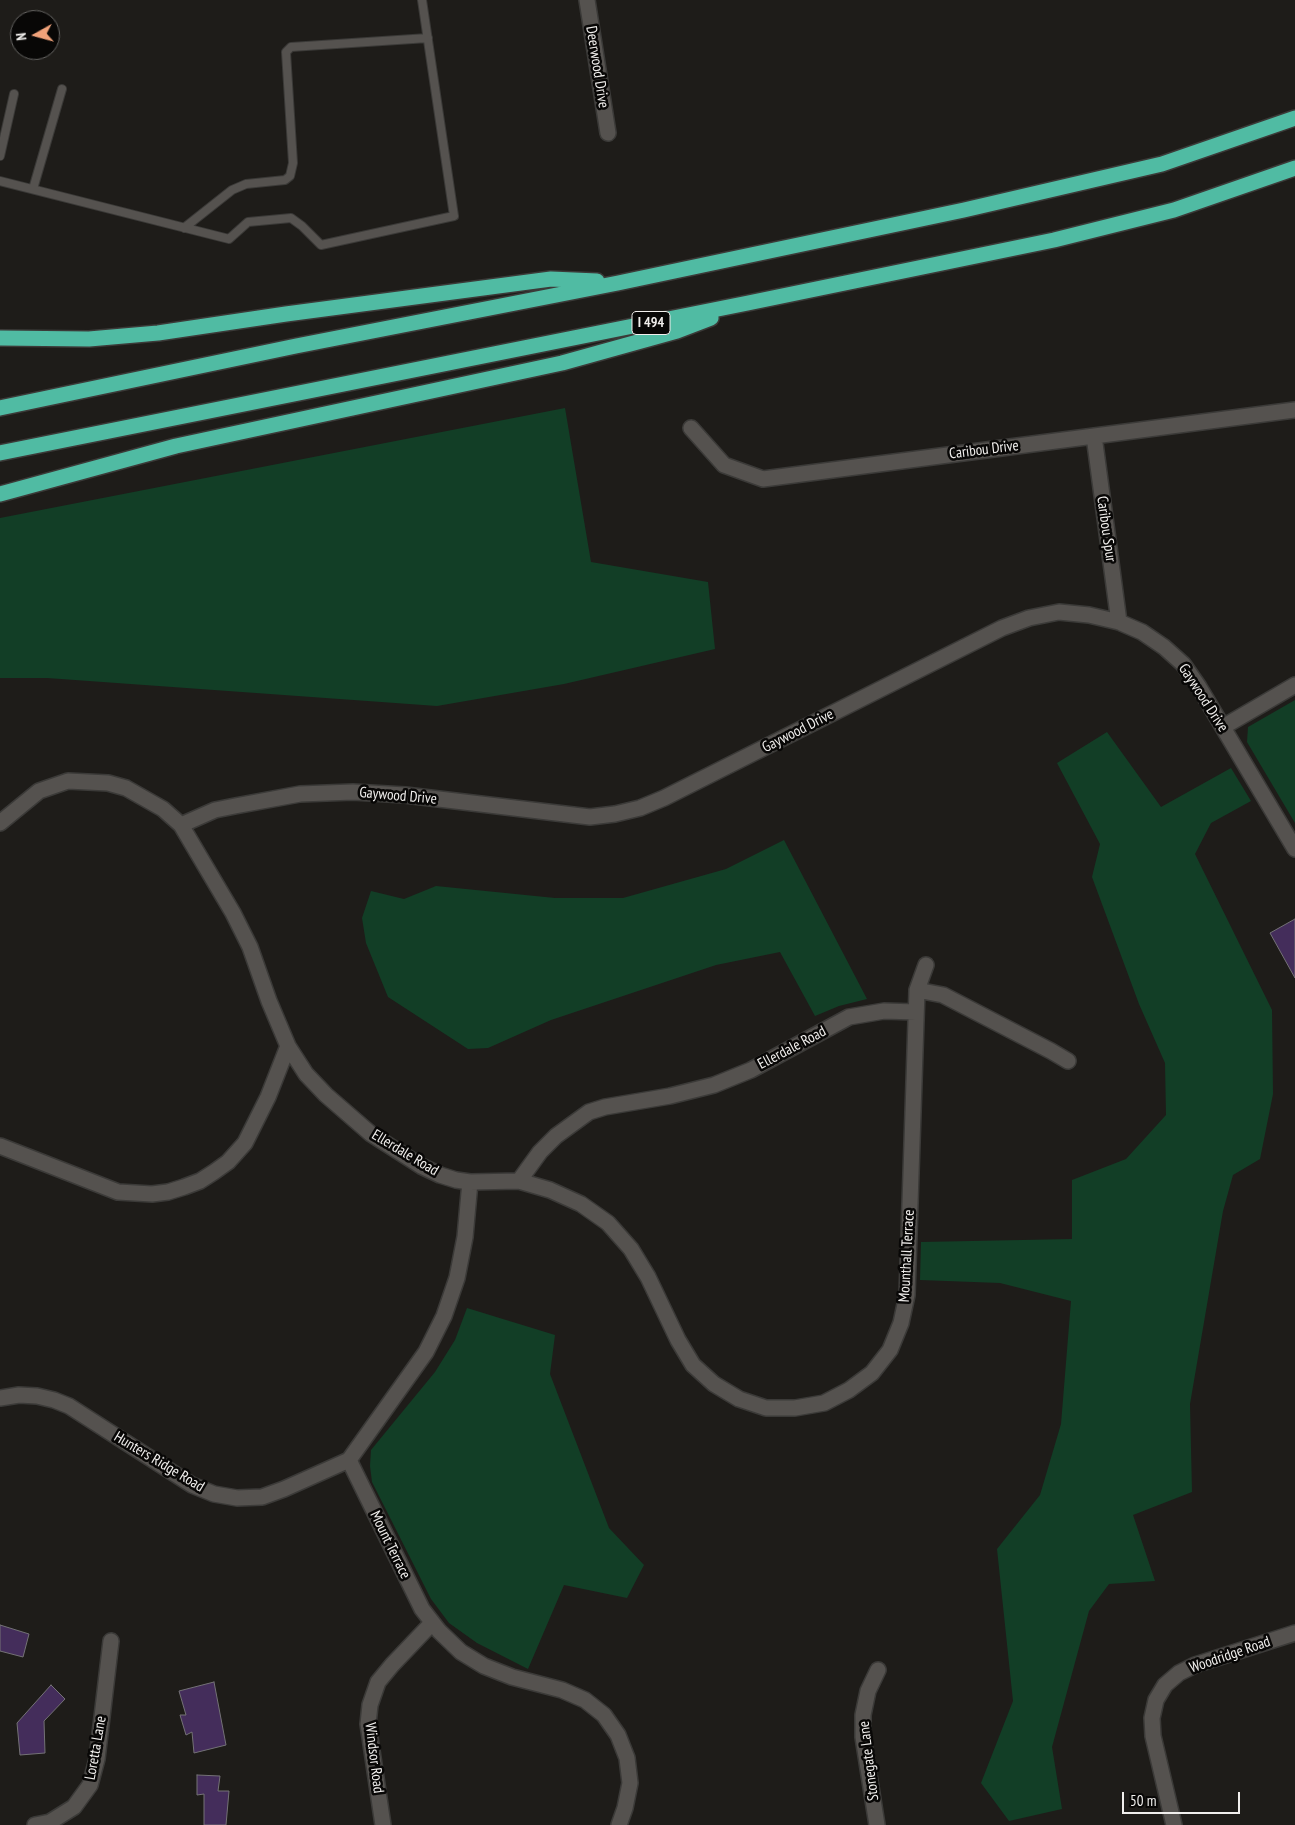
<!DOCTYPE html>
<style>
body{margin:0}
#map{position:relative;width:1295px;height:1825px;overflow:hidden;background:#1e1c19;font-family:"PT Sans Narrow",sans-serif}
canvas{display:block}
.north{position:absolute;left:10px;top:10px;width:50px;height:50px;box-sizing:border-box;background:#080706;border:1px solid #656462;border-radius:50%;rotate:263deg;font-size:14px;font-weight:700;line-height:20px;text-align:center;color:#f1efed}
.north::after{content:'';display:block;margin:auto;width:18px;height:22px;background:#f0a27a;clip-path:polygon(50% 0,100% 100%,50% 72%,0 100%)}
.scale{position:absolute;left:1122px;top:1792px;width:118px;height:22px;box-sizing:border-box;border:2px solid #f1efed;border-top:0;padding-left:6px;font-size:15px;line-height:18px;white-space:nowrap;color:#f1efed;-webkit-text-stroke:4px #080706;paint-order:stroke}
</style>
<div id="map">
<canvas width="1295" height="1825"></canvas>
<div class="north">N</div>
<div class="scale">50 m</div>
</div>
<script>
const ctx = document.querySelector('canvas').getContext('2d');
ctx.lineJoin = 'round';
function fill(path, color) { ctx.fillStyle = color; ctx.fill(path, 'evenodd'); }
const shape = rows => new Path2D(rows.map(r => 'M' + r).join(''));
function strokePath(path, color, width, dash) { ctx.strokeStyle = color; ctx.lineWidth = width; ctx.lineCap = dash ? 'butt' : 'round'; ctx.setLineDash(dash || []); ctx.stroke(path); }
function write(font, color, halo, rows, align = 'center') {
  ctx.font = font + ' "PT Sans Narrow",sans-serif'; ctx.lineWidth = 5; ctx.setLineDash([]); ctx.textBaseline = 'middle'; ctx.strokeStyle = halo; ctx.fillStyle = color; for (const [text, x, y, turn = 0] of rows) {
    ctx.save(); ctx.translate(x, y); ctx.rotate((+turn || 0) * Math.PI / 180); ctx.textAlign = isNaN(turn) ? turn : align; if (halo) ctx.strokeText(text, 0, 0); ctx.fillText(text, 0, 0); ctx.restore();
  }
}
const green = shape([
 [565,408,591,562,708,582,715,649,564,684,437,706,47,678,0,678,0,518],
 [1295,700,1295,823,1247,742,1248,727],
 [1107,732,1161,807,1231,768,1251,801,1211,823,1195,854,1272,1010,1273,1094,1260,1159,1233,1175,1223,1211,1190,1404,1192,1492,1133,1515,1155,1581,1109,1584,1089,1611,1052,1747,1062,1809,1009,1821,981,1783,1013,1701,997,1549,1040,1495,1061,1424,1071,1301,1000,1283,920,1280,921,1242,1072,1239,1072,1180,1126,1159,1166,1115,1165,1063,1139,1004,1092,877,1100,844,1057,763],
 [784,840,867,999,839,1006,815,1016,780,952,716,965,551,1020,488,1048,468,1049,388,997,366,943,362,918,371,891,404,899,436,886,555,898,623,898,726,869],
 [467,1308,555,1335,550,1374,609,1528,644,1565,627,1598,564,1585,528,1669,477,1643,449,1623,431,1599,372,1482,370,1466,371,1450,435,1372,455,1340]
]);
const building = shape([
 [1295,919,1295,978,1270,933,1295,919],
 [0,1625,29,1634,23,1657,0,1651,0,1625],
 [214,1682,226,1745,194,1753,192,1732,186,1735,180,1715,186,1715,179,1691,214,1682],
 [51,1685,65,1699,44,1721,45,1753,20,1755,17,1723,51,1685],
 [197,1775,220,1776,218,1791,229,1791,226,1825,204,1825,204,1794,197,1795,197,1775]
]);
const lane = shape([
 [0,156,14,94],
 [0,181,229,239,248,222,291,218,302,226,321,245,454,216,422,0],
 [33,189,62,89],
 [184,228,232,190,246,184,285,180,290,176,293,163,286,52,291,47,428,38]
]);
const street = shape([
 [587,0,608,133],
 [691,428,724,465,763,479,1295,410],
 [1094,436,1119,622],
 [1223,727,1295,685],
 [0,823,39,791,68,781,108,783,126,788,163,809,181,825,233,913,250,947,269,1001,288,1046,306,1074,326,1095,371,1134,421,1166,440,1175,456,1180,470,1182,519,1181,540,1152,556,1136,589,1112,605,1107,670,1096,714,1085,751,1070,849,1017,884,1011,916,1012],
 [181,825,215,810,235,806,300,794,353,792,405,795,590,817,615,814,640,808,664,798,1002,628,1029,618,1059,612,1089,615,1119,622,1142,632,1164,647,1183,664,1199,687,1295,849],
 [917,990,943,995,1051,1051,1068,1061],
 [0,1146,118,1192,152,1194,168,1192,184,1187,200,1181,214,1172,228,1162,245,1143,268,1097,288,1046],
 [519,1181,550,1190,581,1204,608,1223,631,1249,648,1277,678,1340,693,1365,714,1384,739,1399,766,1408,795,1408,824,1403,849,1390,872,1373,890,1350,901,1323,907,1295,917,990,926,965],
 [470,1182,465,1237,457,1278,444,1316,426,1352,349,1460,422,1609,439,1631,461,1652,484,1666,512,1677,562,1690,585,1700,604,1715,618,1735,627,1758,630,1783,625,1808,619,1825],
 [0,1398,19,1395,37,1396,54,1400,69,1406,192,1485,214,1494,237,1498,262,1497,284,1489,349,1460],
 [35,1825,50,1822,74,1807,90,1785,97,1759,111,1641],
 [383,1825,368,1724,370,1705,378,1682,392,1665,432,1623],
 [877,1825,863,1737,863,1715,868,1691,878,1670],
 [1174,1825,1153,1736,1152,1718,1156,1700,1165,1685,1179,1673,1195,1665,1295,1633]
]);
const highway = shape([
 [0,338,89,339,158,333,286,314,551,279,597,281],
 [0,408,296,346,618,283,964,210,1162,164,1295,118],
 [0,453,748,303,1054,240,1174,210,1295,168],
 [0,494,176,446,562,363,677,331,711,318]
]);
const shields = [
 [651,323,38]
];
const shieldNames = [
 ["I 494",651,323]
];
const streetNames = [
 ["Deerwood Drive",597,67,81],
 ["Caribou Drive",984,450,-7],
 ["Caribou Spur",1106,529,82],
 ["Gaywood Drive",1203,698,57],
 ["Gaywood Drive",798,731,-27],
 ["Gaywood Drive",398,796,5],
 ["Ellerdale Road",792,1048,-28],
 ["Ellerdale Road",405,1153,31],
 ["Mounthall Terrace",907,1256,-87],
 ["Hunters Ridge Road",159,1462,31],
 ["Mount Terrace",390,1545,64],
 ["Woodridge Road",1230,1655,-19],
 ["Loretta Lane",96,1748,-80],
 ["Windsor Road",374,1758,83],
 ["Stonegate Lane",869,1761,-97]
];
fill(green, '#123e26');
fill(building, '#442d5b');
strokePath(building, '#747276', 1);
strokePath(lane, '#3b3a38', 10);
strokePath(street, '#3b3a38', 18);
strokePath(highway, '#3b3a38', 18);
strokePath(lane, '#55524f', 8);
strokePath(street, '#55524f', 15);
strokePath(highway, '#50bba3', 15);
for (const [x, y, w] of shields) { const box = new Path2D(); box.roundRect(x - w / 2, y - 11.5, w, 23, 4); ctx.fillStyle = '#080706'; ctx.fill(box); strokePath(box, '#f1efed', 1); }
write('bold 14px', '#f1efed', null, shieldNames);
write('15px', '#f1efed', '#080706', streetNames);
</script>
